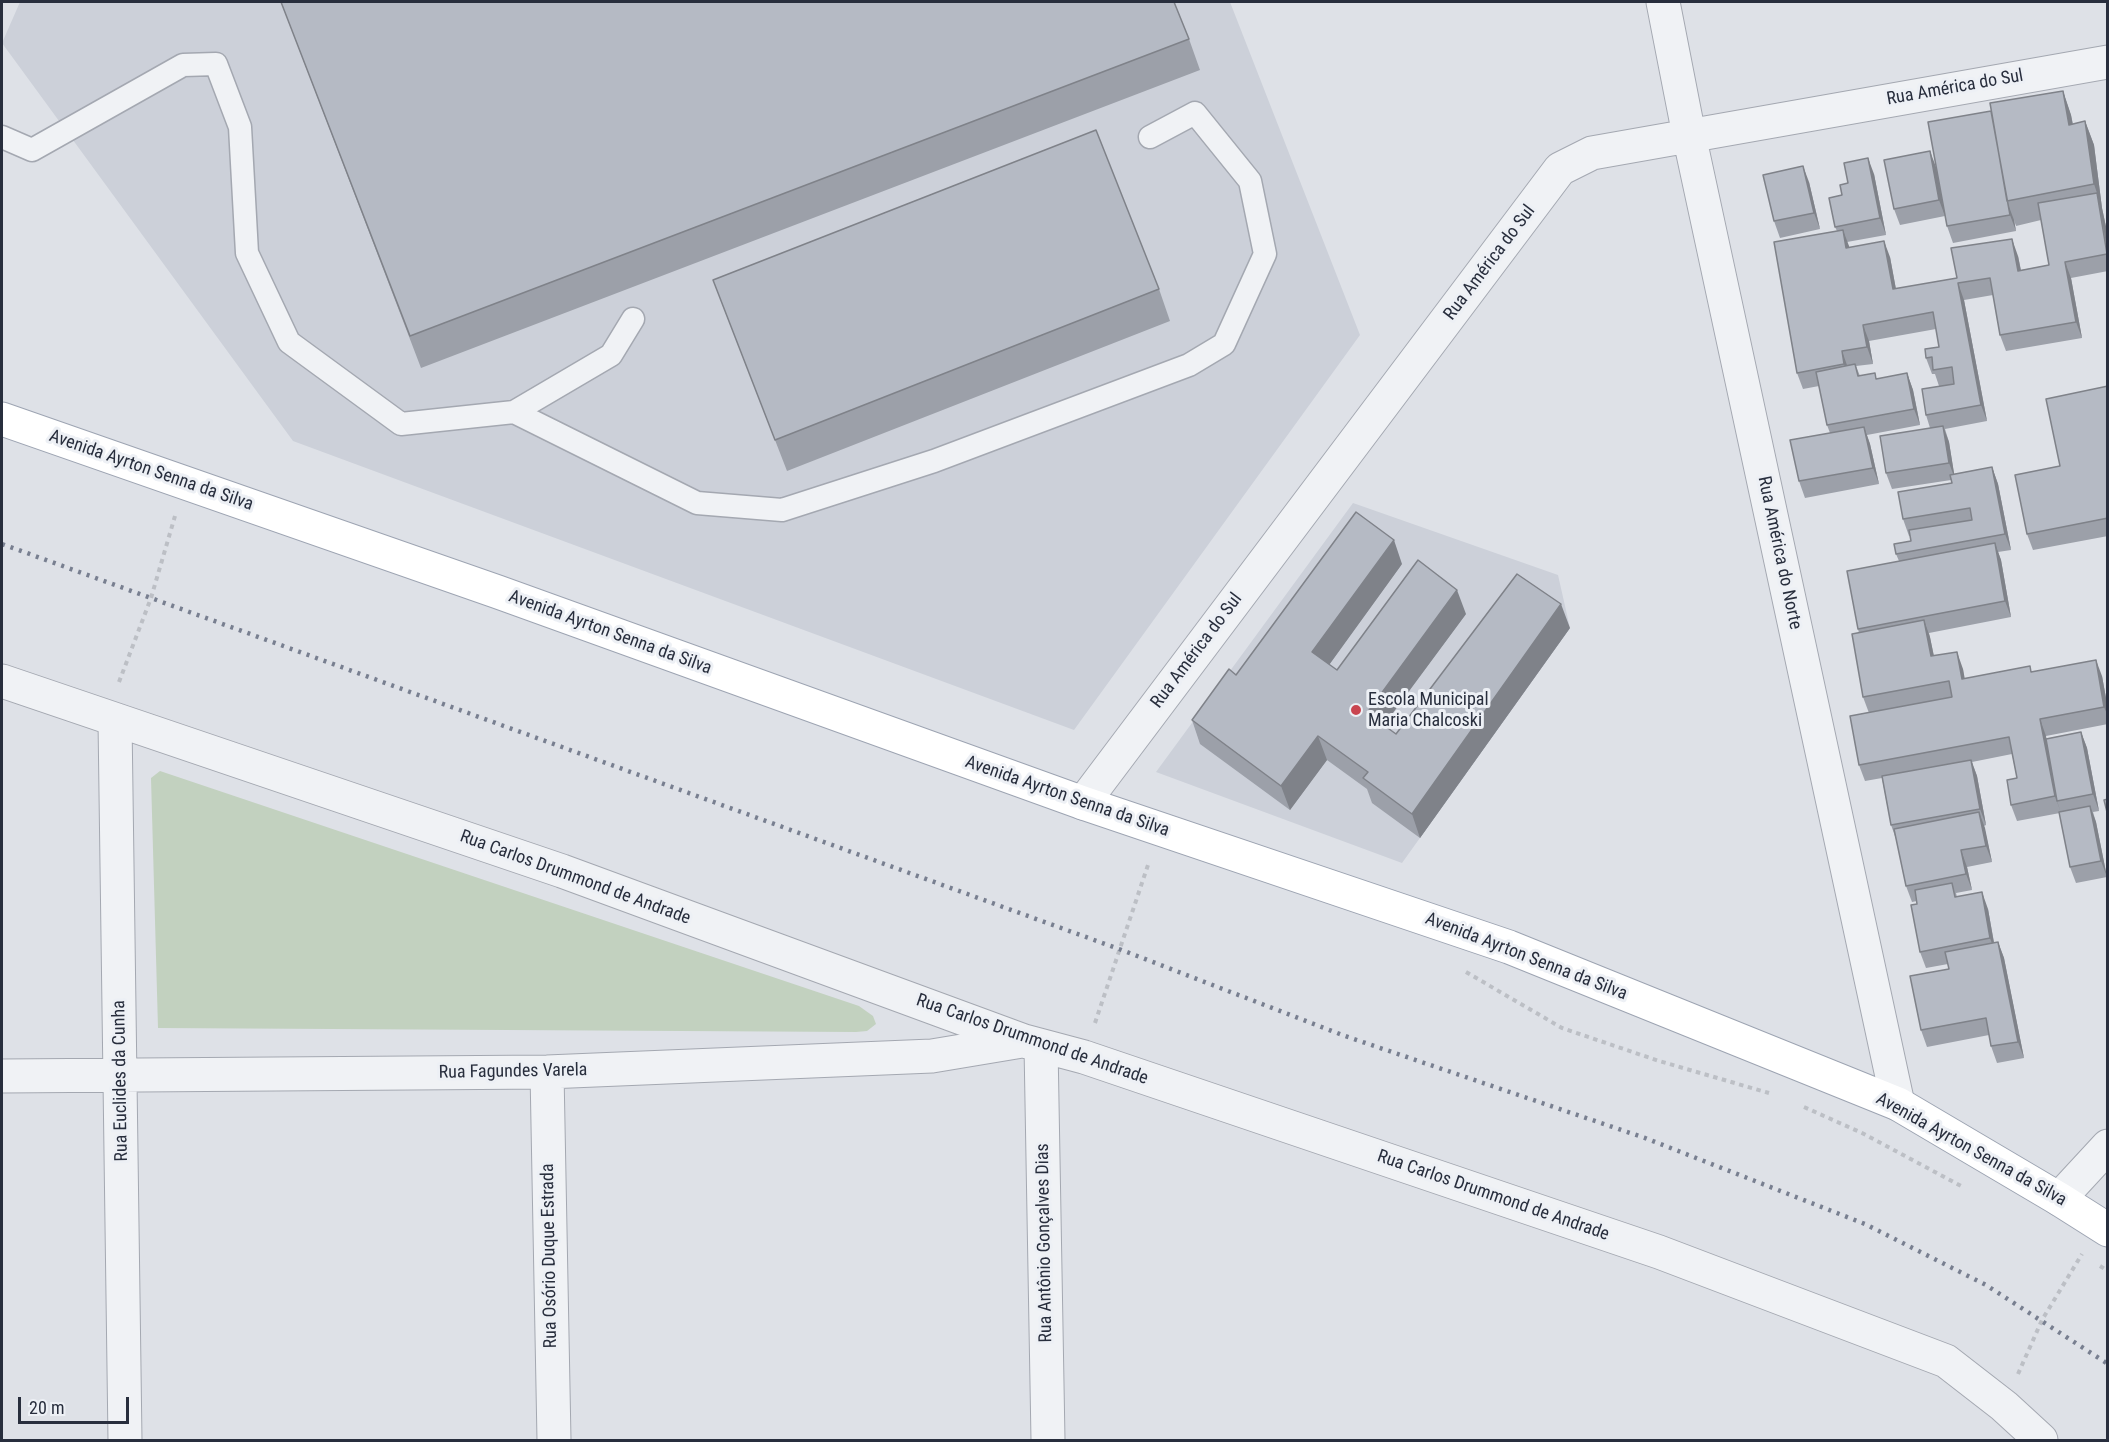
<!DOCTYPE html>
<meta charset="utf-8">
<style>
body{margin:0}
#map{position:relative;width:2109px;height:1442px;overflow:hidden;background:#dee1e7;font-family:"Roboto Condensed",sans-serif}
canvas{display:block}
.frame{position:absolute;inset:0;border:3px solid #282e3d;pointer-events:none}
.scale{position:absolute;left:18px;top:1397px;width:111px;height:27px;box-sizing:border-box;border:3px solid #282e3d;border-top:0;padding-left:8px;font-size:18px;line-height:21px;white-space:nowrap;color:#282e3d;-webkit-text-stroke:4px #edf0f5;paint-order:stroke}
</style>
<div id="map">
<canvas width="2109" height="1442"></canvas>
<div class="frame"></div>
<div class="scale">20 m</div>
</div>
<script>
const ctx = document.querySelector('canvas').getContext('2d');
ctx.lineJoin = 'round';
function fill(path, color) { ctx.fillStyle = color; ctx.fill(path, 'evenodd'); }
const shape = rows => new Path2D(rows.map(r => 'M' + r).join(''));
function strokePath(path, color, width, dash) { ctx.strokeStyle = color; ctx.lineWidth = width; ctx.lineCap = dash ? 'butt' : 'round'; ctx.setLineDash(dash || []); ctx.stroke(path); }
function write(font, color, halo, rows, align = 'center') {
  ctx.font = font + ' "Roboto Condensed",sans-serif'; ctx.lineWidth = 6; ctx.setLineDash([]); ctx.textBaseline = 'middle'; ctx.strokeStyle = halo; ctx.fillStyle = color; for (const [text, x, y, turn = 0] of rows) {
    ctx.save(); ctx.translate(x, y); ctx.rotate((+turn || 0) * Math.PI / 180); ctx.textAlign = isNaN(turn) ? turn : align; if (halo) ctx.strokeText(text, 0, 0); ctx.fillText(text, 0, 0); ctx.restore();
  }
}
const built = shape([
 [20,2,1230,2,1360,335,1074,730,293,441,2,43],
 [1353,503,1558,575,1570,628,1402,863,1156,772]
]);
const green = shape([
 [160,771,859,1006,873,1016,876,1024,867,1031,856,1032,158,1028,151,778]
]);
const path = shape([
 [119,682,151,598,175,516],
 [1466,972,1562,1028,1659,1061,1769,1093],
 [1095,1023,1149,862],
 [1804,1107,1862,1133,1963,1187],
 [2100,1266,2108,1271],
 [2018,1374,2042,1320,2082,1254]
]);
const service = shape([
 [2,137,32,150,183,65,216,64,240,127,247,253,289,342,401,424,514,412,611,355,633,319],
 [514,412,697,503,782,510,934,461,1189,365,1224,344,1265,254,1250,181,1195,113,1150,137]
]);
const minor = shape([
 [1663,2,1689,135,1898,1104],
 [2,681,562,871,1024,1041,1084,1057,1659,1252,1946,1361,2004,1406,2041,1440],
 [115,721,125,1440],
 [1083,803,1560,169,1592,153,2108,62],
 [1041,1046,1048,1440],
 [547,1072,554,1440],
 [2,1076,547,1072,932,1056,1022,1041]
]);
const tertiary = shape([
 [2059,1199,2108,1146]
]);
const primary = shape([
 [2,419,498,592,1083,803,1509,947,1898,1104,2059,1199,2108,1230]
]);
const rail = shape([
 [2,544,1119,949,1345,1036,1645,1138,1865,1224,1986,1285,2108,1364]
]);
const wall = shape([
 [281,2,1189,39,1200,70,421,368],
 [2063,91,2071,115,2073,124,2085,121,2094,145,2102,208,2108,236,2108,271,2071,278,2082,338,2006,351,2000,335,1993,295,1964,300,1987,421,1945,429,1949,442,1954,474,1992,467,1998,484,2011,550,1998,552,2001,560,2011,617,1929,633,1934,656,1963,669,1964,679,2032,671,2102,676,2108,709,2108,724,2046,736,2046,739,2081,732,2087,748,2099,811,2093,812,2096,822,2107,877,2076,883,2070,867,2060,813,2017,821,2011,805,2017,778,2012,754,1972,762,1977,776,1986,825,1984,826,1992,862,1967,867,1972,890,1956,893,1957,897,1988,909,1994,942,1998,942,2004,958,2024,1058,1997,1063,1991,1046,1989,1035,1927,1047,1921,1030,1949,969,1948,964,1926,968,1920,952,1917,901,1912,902,1906,886,1896,839,1891,825,1882,778,1865,781,1859,765,1869,713,1863,697,1859,633,1858,629,1899,561,1896,554,1911,541,1910,536,1909,536,1903,519,1952,483,1951,480,1892,489,1886,473,1930,428,1926,415,1939,386,1935,374,1932,374,1926,358,1939,347,1936,329,1869,341,1873,364,1856,366,1860,376,1877,379,1907,373,1913,390,1920,425,1867,435,1870,444,1879,484,1805,498,1799,481,1830,433,1827,425,1819,386,1803,389,1797,373,1837,231,1835,227,1842,195,1848,183,1874,174,1886,235,1847,242,1849,247,1890,257,1896,289,1957,278,2018,256,2021,270,2049,265,2041,220,2016,226,2014,220,2016,231,1953,243,1947,226,1991,111],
 [1936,167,1945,216,1900,225,1894,209],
 [1809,182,1820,229,1780,238,1774,221],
 [713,280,1159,289,1170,321,787,471],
 [2108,386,2108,536,2033,550,2027,534],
 [1402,564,1329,665,1337,670,1466,614,1384,725,1396,734,1570,628,1420,838,1372,803,1367,789,1327,760,1290,810,1200,744,1192,720,1236,675]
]);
const shadedWall = shape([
 [2063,91,2071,115,2077,149,2069,125],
 [2085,121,2094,145,2102,208,2108,236,2108,254,2097,193,2094,184],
 [1930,151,1936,167,1945,216,1939,200],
 [1868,158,1874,174,1886,235,1880,218],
 [1803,166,1809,182,1820,229,1814,213],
 [2008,204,2014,220,2016,231,2010,215],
 [1843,230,1849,246,1852,264,1846,248],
 [2012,239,2018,256,2024,287,2018,271],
 [1884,241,1890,257,1899,306,1893,289],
 [2065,262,2071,278,2082,338,2076,322],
 [1958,283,1964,300,1987,421,1981,405],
 [1863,325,1869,341,1873,364,1867,347],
 [1842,351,1848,368,1850,381,1844,364],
 [1907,373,1913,390,1920,425,1914,409],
 [1943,426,1949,442,1955,479,1949,463],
 [1864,427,1870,444,1879,484,1873,468],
 [1992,467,1998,484,2011,550,2005,534],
 [1394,540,1402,564,1321,676,1312,652],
 [1995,543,2001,560,2011,617,2005,601],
 [1457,590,1466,614,1375,737,1367,713],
 [1561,604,1570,628,1420,838,1412,814],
 [1924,620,1930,637,1937,672,1931,656],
 [1957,652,1963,669,1968,696,1962,679],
 [2096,660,2102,676,2108,709,2108,716,2104,707],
 [2040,719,2046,736,2058,801,2057,801,2061,813,2055,796],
 [2081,732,2087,748,2099,811,2093,794],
 [1318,736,1327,760,1290,810,1281,786],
 [1971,760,1977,776,1986,825,1980,809],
 [2090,806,2096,822,2107,877,2101,861],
 [1979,812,1985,828,1992,862,1986,846],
 [1961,850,1967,867,1972,890,1966,874],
 [1982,892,1988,909,1996,955,1990,938],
 [1998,942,2004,958,2024,1058,2018,1042]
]);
const building = shape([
 [281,2,1174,2,1189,39,410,336,281,2],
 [2063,91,2069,125,2085,121,2094,184,2007,201,1990,103,2063,91],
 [1991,111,2010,215,1947,226,1928,122,1991,111],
 [1096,130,1159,289,775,440,713,280,1096,130],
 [1930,151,1939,200,1894,209,1884,160,1930,151],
 [1868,158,1880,218,1835,227,1829,198,1842,195,1840,185,1848,183,1844,163,1868,158],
 [1803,166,1814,213,1774,221,1763,175,1803,166],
 [2097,193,2107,254,2065,262,2076,322,2000,335,1990,278,1958,283,1981,405,1926,415,1922,389,1954,384,1952,367,1933,370,1932,357,1926,358,1925,349,1939,347,1933,312,1863,325,1867,347,1842,351,1844,364,1797,373,1774,242,1843,230,1846,248,1884,241,1893,289,1957,278,1951,248,2012,239,2018,271,2049,265,2038,203,2097,193],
 [1855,364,1858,376,1875,373,1876,379,1907,373,1914,409,1827,425,1816,372,1855,364],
 [2108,386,2108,518,2027,534,2015,475,2060,466,2046,399,2108,386],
 [1943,426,1949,463,1886,473,1880,436,1943,426],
 [1864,427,1873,468,1799,481,1790,440,1864,427],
 [1992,467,2005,534,1896,554,1894,544,1911,541,1909,530,1972,520,1970,508,1903,519,1898,492,1952,483,1950,475,1992,467],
 [1356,512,1394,540,1312,652,1337,670,1418,560,1457,590,1367,713,1396,734,1517,574,1561,604,1412,814,1363,778,1368,772,1318,736,1281,786,1192,720,1229,669,1236,675,1356,512],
 [1995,543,2005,601,1858,629,1847,571,1995,543],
 [1924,620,1931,656,1957,652,1962,679,2030,666,2031,672,2096,660,2104,707,2040,719,2055,796,2011,805,2007,780,2017,778,2009,737,1859,765,1850,716,1952,697,1949,681,1863,697,1852,634,1924,620],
 [2081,732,2093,794,2057,801,2046,739,2081,732],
 [1971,760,1980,809,1891,825,1882,776,1971,760],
 [2108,799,2108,816,2104,800,2108,799],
 [2090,806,2101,861,2070,867,2059,812,2090,806],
 [1979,812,1986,846,1961,850,1966,874,1906,886,1894,829,1979,812],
 [1952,883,1955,897,1982,892,1990,938,1920,952,1911,905,1917,904,1915,890,1952,883],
 [1998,942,2018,1042,1991,1046,1986,1018,1921,1030,1910,976,1949,969,1945,952,1998,942]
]);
const markers = [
 [1356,710,6,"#c94550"]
];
const streetNames = [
 ["Rua América do Sul",1955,88,-10],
 ["Rua América do Sul",1490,263,-53],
 ["Avenida Ayrton Senna da Silva",151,471,19],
 ["Rua América do Norte",1779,553,78],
 ["Avenida Ayrton Senna da Silva",610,633,20],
 ["Rua América do Sul",1197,651,-53],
 ["Avenida Ayrton Senna da Silva",1067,797,19],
 ["Rua Carlos Drummond de Andrade",575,878,20],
 ["Avenida Ayrton Senna da Silva",1526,957,21],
 ["Rua Carlos Drummond de Andrade",1032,1040,19],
 ["Rua Fagundes Varela",513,1072,-1],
 ["Rua Euclides da Cunha",121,1081,-91],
 ["Avenida Ayrton Senna da Silva",1971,1150,29],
 ["Rua Carlos Drummond de Andrade",1493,1196,19],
 ["Rua Antônio Gonçalves Dias",1045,1243,-91],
 ["Rua Osório Duque Estrada",550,1256,-91]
];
const poiNames = [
 ["Escola Municipal",1368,700],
 ["Maria Chalcoski",1368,721]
];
fill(built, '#ccd0d9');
fill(green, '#c2d1bf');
strokePath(service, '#a4a8b1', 25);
strokePath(minor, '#a4a8b1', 35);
strokePath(tertiary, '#a4a8b1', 35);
strokePath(primary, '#9da4b2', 35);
strokePath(path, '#bcbfc5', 4, [4.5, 4.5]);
strokePath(service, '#f0f2f5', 22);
strokePath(minor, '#f0f2f5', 33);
strokePath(tertiary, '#f0f2f5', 33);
strokePath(primary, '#fff', 33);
strokePath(rail, '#787f90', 4.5, [3, 6]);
fill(wall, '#9ca0a9');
fill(shadedWall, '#7f8289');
fill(building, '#b5bac4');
strokePath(building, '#7f8289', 1.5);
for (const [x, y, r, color] of markers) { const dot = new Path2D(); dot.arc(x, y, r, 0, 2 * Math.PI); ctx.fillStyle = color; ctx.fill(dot); strokePath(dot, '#edf0f5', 2); }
write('18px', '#282e3d', '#edf0f5', streetNames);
write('18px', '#282e3d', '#edf0f5', poiNames, 'left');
</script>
